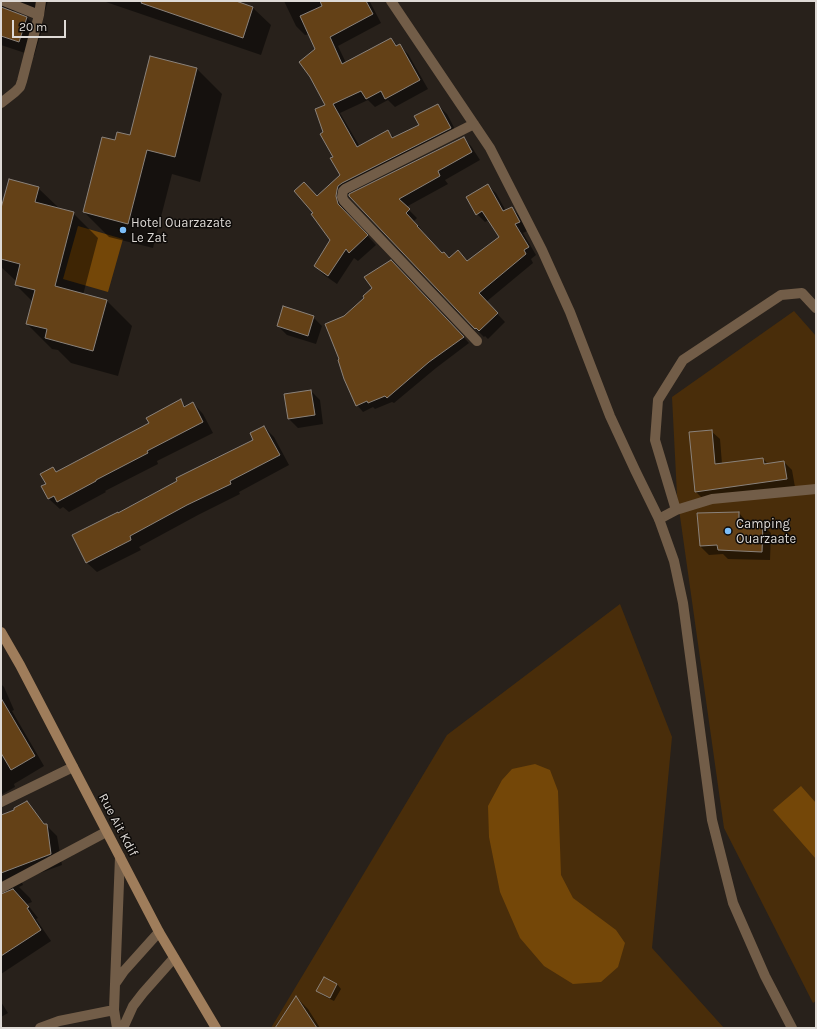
<!DOCTYPE html>
<style>
body{margin:0}
#map{position:relative;width:817px;height:1029px;overflow:hidden;background:#28211b;font-family:Karla,sans-serif}
canvas{display:block}
.frame{position:absolute;inset:0;border:2px solid #dedad6;pointer-events:none}
.scale{position:absolute;left:12px;top:20px;width:54px;height:18px;box-sizing:border-box;border:2px solid #dedad6;border-top:0;padding-left:5px;font-size:12px;line-height:14px;white-space:nowrap;color:#dedad6;-webkit-text-stroke:3px #0e0b09;paint-order:stroke}
</style>
<div id="map">
<canvas width="817" height="1029"></canvas>
<div class="frame"></div>
<div class="scale">20 m</div>
</div>
<script>
const ctx = document.querySelector('canvas').getContext('2d');
ctx.lineJoin = 'round';
function fill(path, color) { ctx.fillStyle = color; ctx.fill(path, 'evenodd'); }
const shape = rows => new Path2D(rows.map(r => 'M' + r).join(''));
function strokePath(path, color, width, dash) { ctx.strokeStyle = color; ctx.lineWidth = width; ctx.lineCap = dash ? 'butt' : 'round'; ctx.setLineDash(dash || []); ctx.stroke(path); }
function write(font, color, halo, rows, align = 'center') {
  ctx.font = font + ' Karla,sans-serif'; ctx.lineWidth = 3; ctx.setLineDash([]); ctx.textBaseline = 'middle'; ctx.strokeStyle = halo; ctx.fillStyle = color; for (const [text, x, y, turn = 0] of rows) {
    ctx.save(); ctx.translate(x, y); ctx.rotate((+turn || 0) * Math.PI / 180); ctx.textAlign = isNaN(turn) ? turn : align; if (halo) ctx.strokeText(text, 0, 0); ctx.fillText(text, 0, 0); ctx.restore();
  }
}
const green = shape([
 [794,311,816,336,816,1001,813,1003,724,828,677,495,672,397],
 [620,604,672,737,652,948,724,1028,271,1028,447,735]
]);
const water = shape([
 [78,226,123,239,108,292,63,279],
 [535,764,550,770,558,791,561,875,573,898,616,930,625,943,618,967,601,982,573,984,544,966,520,938,500,892,489,837,488,806,502,780,512,769],
 [801,786,816,803,816,859,773,810]
]);
const shadow = shape([
 [1,1,48,1,43,18,15,10,13,13,27,18,41,33,34,56,1,45],
 [103,1,233,1,253,8,271,25,261,55],
 [284,1,371,1,370,2,381,23,338,46,346,63,391,39,398,46,399,45,408,54,428,89,395,107,388,100,375,107,368,100,340,113,360,147,387,131,395,138,420,126,438,105,447,114,459,137,351,192,346,196,344,206,347,214,376,245,358,261,354,258,337,284,324,275,315,266,331,240,314,213,317,197,341,175,325,133,327,106,316,49,309,34,305,35,296,26],
 [151,57,197,69,222,94,200,182,172,174,153,248,109,237,84,212,115,141,131,137],
 [463,138,471,146,480,160,445,180,448,184,406,207,417,218,414,221,425,234,424,235,442,254,449,259,458,251,468,261,500,237,489,220,485,222,477,214,487,185,496,193,506,211,511,208,520,216,527,231,523,233,536,255,531,259,533,263,486,302,505,322,488,339,485,336,484,337,475,328,350,196],
 [38,188,61,210,73,213,98,238,83,295,107,301,132,326,118,376,71,363,58,350,52,349,27,324,33,302,16,285,17,281,15,280,1,267,1,212],
 [397,267,469,343,436,368,394,403,392,402,375,409,373,407,363,412,357,405,345,317],
 [313,317,322,326,316,344,287,335,278,326],
 [311,391,320,400,323,424,298,428,289,419],
 [180,401,187,407,193,403,203,414,213,433,157,461,158,464,105,491,106,492,69,512,63,507,60,509,49,499,43,487,47,484,53,468,57,472,150,424],
 [264,427,274,437,289,465,239,492,240,494,198,515,139,547,141,550,97,572,86,562,117,513,255,440],
 [711,431,720,439,722,464,763,459,768,464,784,462,792,470,795,487,704,500,696,492],
 [739,513,747,522,748,523,762,524,771,533,770,560,728,559,723,554,709,555,700,546],
 [1,684,4,687,14,710,12,711,44,766,14,784,15,787,1,795],
 [26,803,37,814,46,825,57,836,62,865,21,880,23,885,19,887,30,898,32,902,27,904,38,918,36,919,51,941,1,974,1,816,15,810],
 [337,984,341,989,334,1001,322,995,318,991],
 [296,997,308,1009,320,1028,280,1028],
 [1,1002,8,1013,1,1017]
]);
const building = shape([
 [142,1,236,1,253,7,243,38,141,3,142,1],
 [320,1,366,1,373,14,330,37,342,64,391,38,396,46,400,44,420,80,385,99,381,91,366,99,361,91,333,104,357,147,388,130,392,138,419,125,414,116,438,104,451,128,342,183,338,186,337,190,336,196,338,204,368,235,349,253,346,249,328,276,314,266,330,240,311,214,313,213,294,191,304,182,317,196,340,175,330,158,333,157,320,134,323,132,315,109,325,105,310,77,299,62,315,49,300,16,322,6,320,1],
 [1,7,27,17,19,42,1,36,1,7],
 [150,56,197,68,175,157,147,150,128,224,83,212,102,137,115,140,117,132,130,135,150,56],
 [464,137,472,152,438,171,440,176,399,199,410,209,406,213,418,226,417,226,442,253,444,252,449,258,458,250,467,261,499,237,482,211,476,215,466,197,488,184,503,211,512,207,520,222,515,224,529,247,524,250,526,254,479,293,498,313,479,331,476,328,475,329,349,196,349,194,464,137],
 [9,179,39,187,35,202,74,212,55,286,107,300,93,351,45,338,47,329,26,324,35,290,15,285,20,264,1,259,1,208,9,179],
 [391,260,464,337,429,362,387,398,385,396,368,403,367,401,356,406,344,379,338,360,339,359,325,324,344,316,364,298,363,296,372,288,364,277,391,260],
 [283,306,314,316,308,336,277,326,283,306],
 [311,390,315,415,288,419,284,394,311,390],
 [181,399,184,407,193,402,203,422,147,451,148,453,96,480,96,481,57,502,54,496,48,499,41,486,46,484,40,474,53,467,56,472,149,423,146,418,181,399],
 [264,426,280,455,230,481,231,484,187,505,130,536,131,540,86,563,72,535,118,512,118,513,177,481,176,478,253,440,250,433,264,426],
 [712,430,715,464,763,458,764,464,784,461,787,479,695,492,689,432,712,430],
 [739,512,739,522,763,523,762,552,718,550,717,545,700,546,697,513,739,512],
 [1,698,35,756,11,770,1,753,1,698],
 [27,801,44,824,47,824,51,854,1,873,1,815,14,810,14,808,27,801],
 [13,889,29,907,27,908,41,930,1,956,1,894,13,889],
 [324,977,337,984,330,998,316,991,324,977],
 [296,996,317,1028,275,1028,296,996]
]);
const lane = shape([
 [4,1,39,15],
 [1,103,15,92,20,87,22,81,39,15,41,1],
 [676,510,655,440,658,400,683,360,781,295,802,293,816,308],
 [659,519,676,510,712,499,816,489]
]);
const street = shape([
 [391,1,490,148,542,250,570,312,610,416,635,470,659,519,674,561,683,603,712,820,733,903,765,976,792,1028],
 [474,124,345,189,343,191,342,197,344,201,477,341],
 [1,802,73,767],
 [1,888,106,832],
 [115,984,120,857],
 [40,1028,59,1021,114,1010],
 [117,1028,114,1010,115,984,124,971,159,932],
 [123,1028,133,1006,143,993,174,958]
]);
const secondary = shape([
 [1,632,20,665,159,932,216,1028]
]);
const markers = [
 [123,230,4,"#7cbef9"],
 [728,531,4,"#7cbef9"]
];
const poiNames = [
 ["Hotel Ouarzazate",131,223],
 ["Le Zat",131,238],
 ["Camping",736,524],
 ["Ouarzaate",736,539]
];
const streetNames = [
 ["Rue Ait Kdif",118,825,62]
];
fill(green, '#492d0a');
fill(water, '#744708');
fill(shadow, '#0007');
fill(building, '#644117');
strokePath(building, '#8a827b', 1);
strokePath(lane, '#725d48', 10);
strokePath(street, '#725d48', 10);
strokePath(secondary, '#9f7d5b', 10);
for (const [x, y, r, color] of markers) { const dot = new Path2D(); dot.arc(x, y, r, 0, 2 * Math.PI); ctx.fillStyle = color; ctx.fill(dot); strokePath(dot, '#0e0b09', 1.5); }
write('13px', '#dedad6', '#0e0b09', poiNames, 'left');
write('13px', '#dedad6', '#0e0b09', streetNames);
</script>
